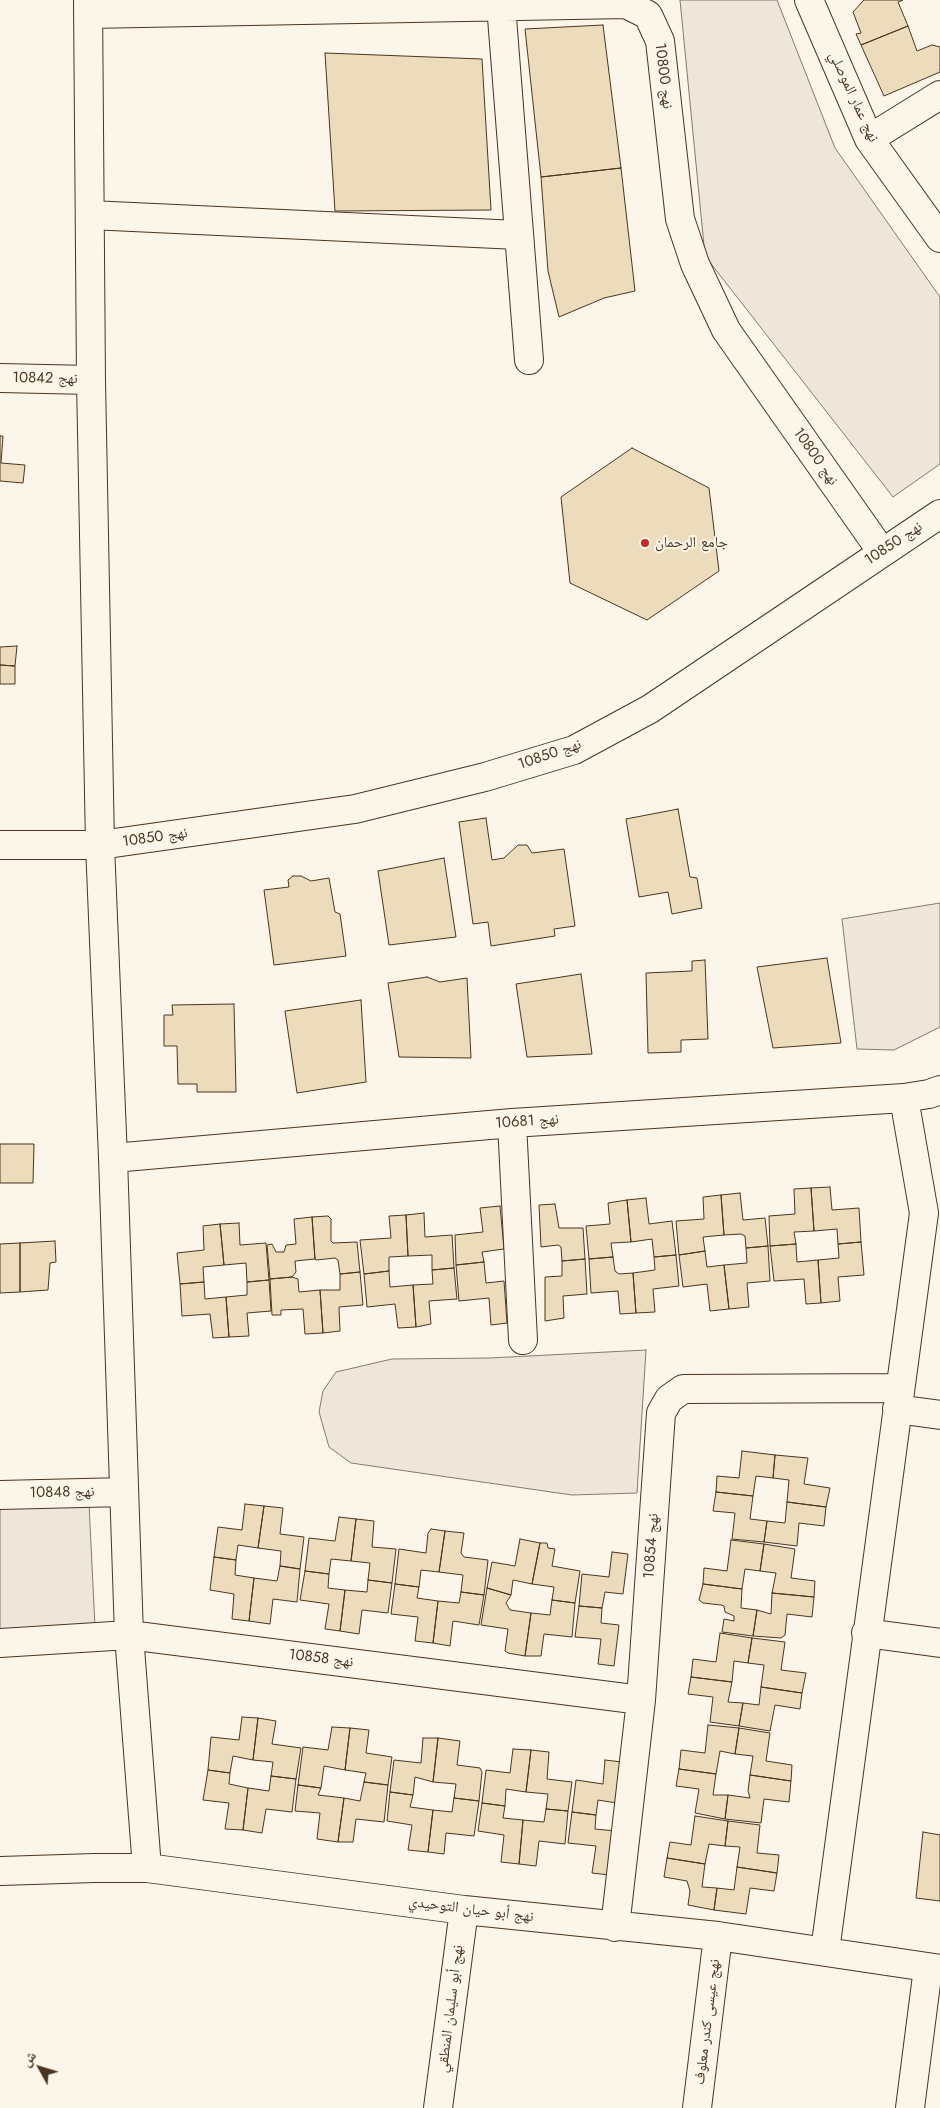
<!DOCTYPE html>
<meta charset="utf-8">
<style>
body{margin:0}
#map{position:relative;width:940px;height:2108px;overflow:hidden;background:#fbf6e9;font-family:Jost,"Noto Naskh Arabic",sans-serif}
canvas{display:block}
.north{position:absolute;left:15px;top:2043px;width:50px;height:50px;-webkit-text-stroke:4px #fbf6e9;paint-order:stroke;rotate:309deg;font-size:14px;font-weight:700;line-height:20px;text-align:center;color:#4a3520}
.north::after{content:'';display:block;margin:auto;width:18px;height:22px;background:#4a3520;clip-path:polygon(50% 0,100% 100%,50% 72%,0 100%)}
</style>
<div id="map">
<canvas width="940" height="2108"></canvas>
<div class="north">ش</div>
</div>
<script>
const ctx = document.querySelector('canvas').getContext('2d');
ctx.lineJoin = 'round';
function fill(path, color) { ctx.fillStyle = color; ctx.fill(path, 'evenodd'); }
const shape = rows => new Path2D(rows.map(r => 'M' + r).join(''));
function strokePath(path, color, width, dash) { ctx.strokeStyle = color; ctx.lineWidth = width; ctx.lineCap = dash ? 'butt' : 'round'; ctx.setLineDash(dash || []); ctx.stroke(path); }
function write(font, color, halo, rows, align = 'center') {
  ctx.font = font + ' Jost,"Noto Naskh Arabic",sans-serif'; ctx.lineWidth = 4; ctx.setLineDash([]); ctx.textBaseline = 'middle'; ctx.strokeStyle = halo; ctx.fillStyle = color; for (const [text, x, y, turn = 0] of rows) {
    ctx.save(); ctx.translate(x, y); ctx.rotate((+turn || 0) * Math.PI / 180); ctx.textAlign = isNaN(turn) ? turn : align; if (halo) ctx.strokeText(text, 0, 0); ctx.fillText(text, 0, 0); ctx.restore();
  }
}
const green = shape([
 [680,0,777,0,835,148,940,297,940,464,893,497,705,256,680,0],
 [940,903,940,1027,894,1050,857,1049,842,919,940,903],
 [646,1350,637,1493,572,1495,351,1463,329,1447,319,1412,323,1391,336,1372,392,1359,490,1358,646,1350],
 [89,1503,95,1627,0,1633,0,1505,89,1503]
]);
const building = shape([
 [864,0,903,0,898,2,908,26,861,45,856,34,861,33,853,12,864,0],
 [603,25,621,168,541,177,525,29,603,25],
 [908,26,917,51,932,45,940,47,940,72,884,96,861,45,908,26],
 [325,53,482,59,491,210,335,211,325,53],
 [621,168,635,291,604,298,559,317,548,271,541,177,621,168],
 [0,436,3,436,1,463,25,465,23,483,0,481,0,436],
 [632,448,709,488,719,571,647,620,570,583,561,497,632,448],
 [17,646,15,666,0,665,0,647,17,646],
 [0,665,15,666,15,684,0,684,0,665],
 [678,809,690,877,697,878,702,908,672,914,668,892,639,897,626,819,678,809],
 [486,818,492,860,504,858,518,845,527,845,532,853,564,849,575,926,554,929,555,936,491,946,488,922,473,924,459,822,486,818],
 [444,858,456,937,389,945,378,871,444,858],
 [293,876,301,876,311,881,329,878,335,912,340,914,346,956,274,965,264,890,289,887,288,880,293,876],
 [827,958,841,1043,773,1048,757,967,827,958],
 [705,960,708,1039,681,1040,681,1052,648,1053,646,973,692,971,692,961,705,960],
 [581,974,592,1054,527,1057,516,984,581,974],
 [427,977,440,982,467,978,471,1058,399,1057,388,983,427,977],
 [361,1000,366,1082,297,1093,285,1011,361,1000],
 [234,1004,236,1092,197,1092,197,1084,178,1084,177,1046,164,1046,164,1015,173,1015,172,1005,234,1004],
 [0,1144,34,1144,33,1183,0,1183,0,1144],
 [830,1187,832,1210,859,1208,861,1242,838,1244,837,1229,814,1231,811,1188,830,1187],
 [811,1188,814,1231,794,1232,796,1244,770,1246,769,1216,795,1214,794,1189,811,1188],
 [740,1193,743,1220,765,1218,768,1246,746,1248,745,1236,741,1234,724,1235,721,1195,740,1193],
 [721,1195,724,1235,703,1237,705,1251,679,1255,676,1221,704,1219,703,1197,721,1195],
 [646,1198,649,1224,672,1221,676,1255,654,1257,652,1239,631,1242,627,1200,646,1198],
 [627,1200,631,1242,611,1243,613,1257,589,1259,586,1226,610,1224,608,1203,627,1200],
 [555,1204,559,1228,583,1228,585,1259,562,1261,561,1247,558,1245,541,1247,539,1205,555,1204],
 [500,1206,504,1249,482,1252,484,1262,456,1265,455,1235,483,1232,480,1208,500,1206],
 [424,1213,425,1237,452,1235,454,1268,432,1270,432,1255,408,1256,406,1215,424,1213],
 [406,1215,408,1256,389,1257,389,1271,364,1274,360,1240,391,1238,389,1216,406,1215],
 [328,1216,331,1219,331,1241,333,1243,357,1242,360,1272,340,1274,338,1260,335,1258,316,1260,315,1259,312,1217,328,1216],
 [312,1217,315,1259,295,1261,296,1272,292,1277,270,1279,267,1245,272,1244,276,1252,284,1252,286,1245,296,1244,294,1219,312,1217],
 [239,1223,240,1245,266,1243,269,1280,247,1282,246,1263,224,1265,220,1224,239,1223],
 [220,1224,224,1265,203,1267,204,1282,180,1284,177,1253,204,1250,203,1226,220,1224],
 [55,1241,56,1262,50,1263,48,1290,20,1292,20,1243,55,1241],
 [861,1242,864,1275,838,1277,840,1301,821,1303,818,1260,839,1258,838,1244,861,1242],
 [20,1243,20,1292,0,1293,0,1244,20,1243],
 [796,1244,797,1262,818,1260,821,1303,806,1304,804,1279,774,1281,770,1246,796,1244],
 [768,1246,770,1281,747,1283,749,1307,729,1309,724,1265,747,1263,746,1248,768,1246],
 [705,1251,707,1267,724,1265,729,1309,710,1311,707,1284,683,1287,679,1255,705,1251],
 [676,1255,679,1286,653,1289,655,1312,636,1313,633,1273,655,1270,654,1257,676,1255],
 [613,1257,615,1271,619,1274,633,1273,636,1313,620,1314,618,1291,591,1293,589,1259,613,1257],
 [585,1259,587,1294,563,1296,564,1318,545,1321,545,1277,562,1276,562,1261,585,1259],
 [484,1262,486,1283,504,1281,507,1323,491,1325,489,1298,459,1301,456,1265,484,1262],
 [454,1268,457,1299,429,1301,431,1324,416,1327,413,1285,433,1284,432,1270,454,1268],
 [389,1271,390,1287,413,1285,416,1327,398,1328,395,1304,367,1307,364,1274,389,1271],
 [360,1272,363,1305,339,1307,340,1331,323,1333,320,1290,340,1290,340,1274,360,1272],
 [292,1277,298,1279,299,1292,320,1290,323,1333,305,1334,303,1309,281,1310,281,1315,272,1315,270,1279,292,1277],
 [269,1280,271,1311,247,1313,249,1336,229,1337,226,1297,247,1295,247,1282,269,1280],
 [204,1282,205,1299,226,1297,229,1337,213,1338,210,1314,182,1316,180,1284,204,1282],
 [742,1451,775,1455,773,1478,756,1476,753,1496,716,1492,717,1476,739,1478,742,1451],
 [775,1455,808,1458,804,1484,830,1488,826,1507,787,1502,789,1480,773,1478,775,1455],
 [716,1492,753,1496,750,1519,767,1521,764,1542,732,1539,735,1513,713,1511,716,1492],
 [787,1502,826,1507,824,1526,799,1523,797,1546,764,1542,767,1521,785,1523,787,1502],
 [245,1504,264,1506,258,1548,238,1545,236,1560,214,1557,218,1527,242,1530,245,1504],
 [264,1506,283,1508,280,1534,304,1537,300,1569,280,1566,281,1551,258,1548,264,1506],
 [339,1517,356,1519,351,1561,331,1559,329,1574,305,1571,309,1538,335,1541,339,1517],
 [356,1519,374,1521,372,1547,396,1549,392,1583,368,1580,370,1563,351,1561,356,1519],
 [431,1529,445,1531,439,1572,421,1570,419,1587,395,1584,399,1549,426,1553,428,1533,431,1529],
 [445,1531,464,1533,461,1553,464,1557,488,1560,484,1595,461,1592,463,1575,439,1572,445,1531],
 [520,1539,540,1543,532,1584,513,1580,511,1595,487,1588,492,1562,515,1566,520,1539],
 [731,1540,764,1544,760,1571,745,1569,742,1589,703,1584,704,1568,727,1571,731,1540],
 [540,1543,547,1543,548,1548,555,1549,552,1566,580,1571,575,1603,552,1600,554,1587,532,1584,540,1543],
 [764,1544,795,1549,791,1578,815,1581,814,1597,772,1593,776,1573,760,1571,764,1544],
 [612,1552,628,1554,623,1594,605,1592,602,1608,579,1606,582,1574,609,1577,612,1552],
 [214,1557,236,1560,235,1575,254,1578,249,1621,232,1619,234,1594,210,1590,214,1557],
 [280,1566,300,1569,297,1602,273,1599,270,1624,249,1621,254,1578,277,1581,280,1566],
 [305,1571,329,1574,328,1588,345,1590,340,1631,325,1629,329,1604,300,1600,305,1571],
 [368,1580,392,1583,388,1613,362,1610,359,1634,340,1631,345,1590,367,1592,368,1580],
 [395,1584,419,1587,417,1598,438,1601,433,1643,415,1641,418,1617,391,1614,395,1584],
 [703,1584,742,1589,741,1608,757,1610,753,1636,722,1632,724,1619,734,1621,734,1616,725,1612,724,1606,721,1605,703,1603,699,1600,703,1584],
 [487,1588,511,1595,506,1603,510,1610,531,1613,525,1656,508,1653,505,1651,508,1629,481,1625,487,1588],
 [461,1592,484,1595,479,1625,453,1621,450,1646,433,1643,438,1601,459,1603,461,1592],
 [772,1593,814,1597,812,1617,787,1614,785,1635,781,1638,753,1636,757,1610,771,1614,772,1593],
 [552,1600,575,1603,572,1637,544,1634,541,1656,525,1656,531,1613,550,1615,552,1600],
 [579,1606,602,1608,601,1623,619,1625,614,1666,598,1664,601,1639,575,1637,579,1606],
 [720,1633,752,1638,748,1663,734,1661,732,1682,691,1677,693,1659,716,1662,720,1633],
 [752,1638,785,1642,781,1670,806,1673,802,1693,761,1687,764,1665,748,1663,752,1638],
 [691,1677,732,1682,728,1702,743,1703,739,1726,710,1722,713,1697,688,1694,691,1677],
 [761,1687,802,1693,800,1709,775,1705,770,1731,739,1726,743,1703,759,1705,761,1687],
 [242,1717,258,1718,253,1760,233,1756,230,1773,208,1770,211,1737,239,1740,242,1717],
 [258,1718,276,1721,272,1744,301,1748,296,1779,271,1776,273,1762,253,1760,258,1718],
 [708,1725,739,1728,735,1754,720,1751,716,1774,679,1769,681,1750,705,1753,708,1725],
 [332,1727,350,1728,345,1770,324,1766,321,1788,298,1785,303,1747,328,1750,332,1727],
 [350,1728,369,1730,366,1753,392,1757,388,1785,364,1782,366,1773,345,1770,350,1728],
 [739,1728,770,1733,766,1761,792,1765,791,1781,750,1775,753,1756,735,1754,739,1728],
 [423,1738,438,1738,433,1782,415,1777,413,1795,390,1792,394,1760,421,1763,423,1738],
 [438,1738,460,1741,457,1765,480,1768,482,1772,479,1801,454,1798,456,1784,433,1782,438,1738],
 [513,1749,531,1750,526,1792,506,1789,505,1806,482,1803,486,1770,510,1773,513,1749],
 [531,1750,549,1752,547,1779,572,1782,568,1811,546,1809,548,1794,526,1792,531,1750],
 [605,1760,622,1762,617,1803,598,1800,596,1815,572,1812,576,1780,603,1784,605,1760],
 [679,1769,716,1774,713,1795,728,1795,725,1819,695,1813,699,1789,676,1786,679,1769],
 [208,1770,230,1773,229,1784,248,1788,243,1830,225,1829,229,1803,203,1800,208,1770],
 [750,1775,791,1781,789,1802,764,1799,761,1823,725,1819,728,1795,750,1798,748,1791,750,1775],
 [271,1776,296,1779,292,1812,266,1809,262,1833,243,1830,248,1788,269,1791,271,1776],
 [364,1782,388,1785,384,1822,356,1819,353,1842,338,1842,344,1798,360,1801,364,1782],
 [298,1785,321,1788,318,1795,344,1798,338,1842,317,1839,320,1813,295,1811,298,1785],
 [390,1792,413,1795,410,1807,433,1810,428,1852,408,1850,412,1825,387,1821,390,1792],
 [454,1798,479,1801,474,1836,446,1833,444,1854,428,1852,433,1810,452,1812,454,1798],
 [482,1803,505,1806,503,1818,523,1820,519,1864,501,1862,504,1835,478,1831,482,1803],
 [546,1809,568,1811,565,1844,539,1841,536,1866,519,1864,523,1820,544,1822,546,1809],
 [572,1812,596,1815,595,1829,616,1831,610,1875,592,1873,596,1846,568,1843,572,1812],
 [695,1816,728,1821,725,1846,709,1844,705,1864,667,1858,670,1842,691,1845,695,1816],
 [728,1821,760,1825,757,1853,779,1855,777,1873,737,1867,740,1847,725,1846,728,1821],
 [923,1832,940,1835,940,1901,916,1898,923,1832],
 [667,1858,705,1864,702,1887,717,1888,714,1910,688,1905,690,1891,687,1881,664,1877,667,1858],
 [737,1867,777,1873,774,1891,750,1888,746,1914,714,1910,717,1888,734,1890,737,1867]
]);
const minor = shape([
 [88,0,91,380,100,845,113,1158,129,1635,147,1868],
 [809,0,869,139,940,238],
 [501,5,529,360],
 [88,14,626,4,648,15,660,41,680,219,695,264,726,330,882,552],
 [869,139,940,95],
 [90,215,518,235],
 [0,378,91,380],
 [0,845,100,845,355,809,485,777,574,750,650,709,940,514],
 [512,1123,523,1340],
 [113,1158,512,1123,904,1098,929,1094,940,1090],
 [897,1409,940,1415],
 [0,1495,124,1492],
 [866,1633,940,1643],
 [0,1643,129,1635,641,1700],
 [0,1871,95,1868,147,1868,464,1910,718,1936,940,1969],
 [615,1927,641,1700,661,1413,669,1399,683,1389,900,1388],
 [825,1951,924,1213,904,1098],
 [438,2108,464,1910],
 [697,2108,718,1936],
 [910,2108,928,1968]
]);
const markers = [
 [645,543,5,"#c62828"]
];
const streetNames = [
 ["نهج 10800",663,76,83],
 ["نهج عمار الموصلي",853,97,65],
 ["نهج 10842",45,379,1],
 ["نهج 10800",815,457,55],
 ["نهج 10850",894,544,-34],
 ["نهج 10850",550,755,-19],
 ["نهج 10850",155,838,-8],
 ["نهج 10681",527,1122,-4],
 ["نهج 10848",62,1493,-1],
 ["نهج 10854",652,1546,-86],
 ["نهج 10858",321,1659,7],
 ["نهج أبو حيان التوحيدي",471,1910,7],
 ["نهج أبو سليمان المنطقي",451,2009,-83],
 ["نهج عيسى كندر معلوف",708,2022,-83]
];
const poiNames = [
 ["جامع الرحمان",655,543]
];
fill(green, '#ede6d9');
strokePath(green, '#887966', 1);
fill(building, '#ecdcbc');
strokePath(building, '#4a3520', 1);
strokePath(minor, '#4a3520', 30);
strokePath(minor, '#fbf6e9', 28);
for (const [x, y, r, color] of markers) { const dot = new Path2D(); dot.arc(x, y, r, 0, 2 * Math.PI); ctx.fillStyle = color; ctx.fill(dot); strokePath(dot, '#fbf6e9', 2); }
write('15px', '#4a3520', '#fbf6e9', streetNames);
write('15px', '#4a3520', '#fbf6e9', poiNames, 'left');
</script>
